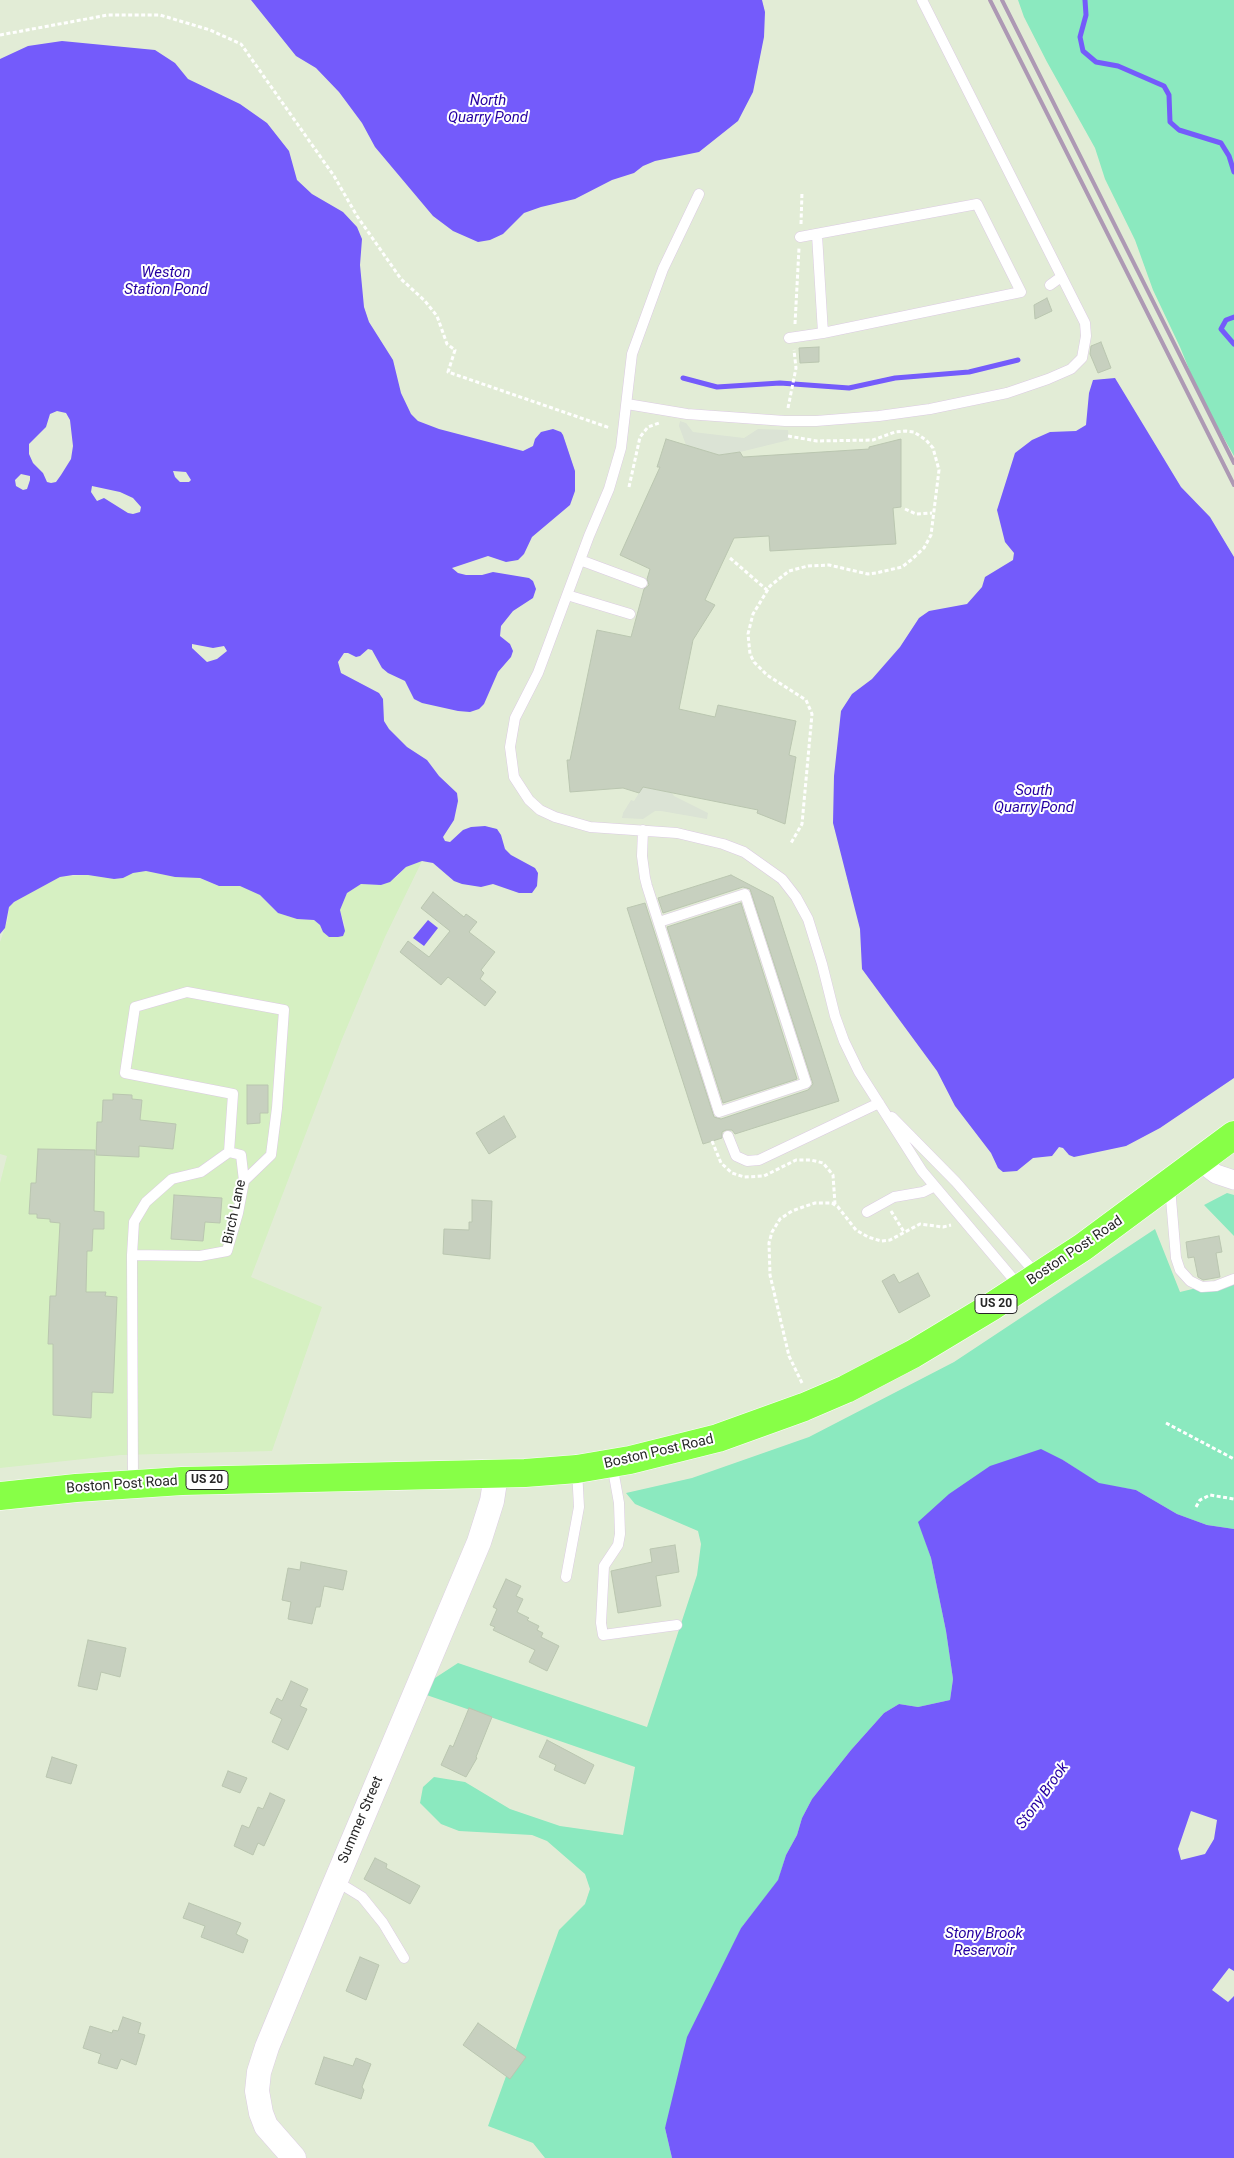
<!DOCTYPE html>
<style>
body{margin:0}
canvas{display:block;background:#e2ecd6}
</style>
<canvas width="1234" height="2158"></canvas>
<script>
const ctx = document.querySelector('canvas').getContext('2d');
ctx.lineJoin = 'round';
function fill(path, color) { ctx.fillStyle = color; ctx.fill(path, 'evenodd'); }
const shape = rows => new Path2D(rows.map(r => 'M' + r).join(''));
function strokePath(path, color, width, dash) { ctx.strokeStyle = color; ctx.lineWidth = width; ctx.lineCap = dash ? 'butt' : 'round'; ctx.setLineDash(dash || []); ctx.stroke(path); }
function write(font, color, halo, rows, align = 'center') {
  ctx.font = font + ' Roboto,sans-serif'; ctx.lineWidth = 4; ctx.setLineDash([]); ctx.textBaseline = 'middle'; ctx.strokeStyle = halo; ctx.fillStyle = color; for (const [text, x, y, turn = 0] of rows) {
    ctx.save(); ctx.translate(x, y); ctx.rotate((+turn || 0) * Math.PI / 180); ctx.textAlign = isNaN(turn) ? turn : align; if (halo) ctx.strokeText(text, 0, 0); ctx.fillText(text, 0, 0); ctx.restore();
  }
}
const education = shape([
 [422,861,385,937,342,1039,251,1277,322,1307,272,1451,121,1455,0,1468,0,1183,7,1156,0,1154,0,942,8,919,9,907,17,900,60,877,88,875,114,879,123,878,133,873,146,871,175,877,188,876,200,878,218,886,240,886,252,890,260,895,278,913,297,919,314,920,320,925,323,932,329,937,345,926,340,910,347,893,354,888,361,884,381,885,397,877,406,867]
]);
const green = shape([
 [1018,0,1234,0,1234,456,1203,401,1191,374,1180,347,1153,290,1135,240,1105,179,1095,148,1047,62,1024,17],
 [1227,1193,1234,1195,1234,1236,1204,1205],
 [1155,1229,1180,1292,1234,1279,1234,1529,1207,1525,1177,1514,1136,1490,1099,1484,1063,1460,919,1522,931,1558,946,1631,953,1679,950,1700,918,1707,899,1704,884,1713,851,1750,812,1799,802,1818,797,1835,786,1855,778,1881,741,1928,665,2128,672,2158,545,2158,533,2143,488,2126,559,1930,585,1904,590,1889,585,1874,547,1841,532,1835,459,1831,441,1824,420,1803,423,1787,434,1777,465,1782,510,1809,560,1826,623,1835,635,1767,415,1691,458,1663,647,1727,697,1575,701,1544,698,1531,635,1504,626,1493,692,1478,809,1437,954,1362]
]);
const plaza = shape([
 [680,421,686,423,693,432,744,438,758,429,788,430,789,440,740,452,719,455,686,445,679,426],
 [643,787,672,793,674,796,708,813,707,819,661,811,655,811,643,819,622,818,623,813,631,800,634,801]
]);
const water = shape([
 [251,0,762,0,765,12,764,37,753,92,738,121,699,152,655,161,643,166,634,173,612,180,575,199,541,207,524,213,503,234,490,240,478,242,453,231,433,216,375,147,362,123,339,92,316,68,296,56],
 [62,41,155,50,175,63,188,79,240,104,267,123,289,151,297,180,312,194,343,212,357,227,362,239,360,265,364,307,369,322,393,360,401,393,411,414,418,421,439,429,523,451,533,446,535,439,541,432,553,429,561,432,563,435,575,471,575,491,570,505,532,537,524,554,518,560,506,562,488,556,452,568,458,573,466,575,482,575,493,572,529,578,533,581,536,589,533,598,513,611,501,626,500,636,510,644,513,651,511,657,498,672,484,704,479,709,470,712,458,711,422,703,414,699,405,681,388,673,382,668,372,650,368,649,360,656,356,657,348,653,344,653,338,662,341,673,379,693,383,699,384,721,389,729,407,747,427,760,439,776,457,793,458,801,454,820,443,837,445,841,450,842,463,830,471,827,485,826,497,829,501,835,505,849,511,855,535,868,538,873,537,886,532,893,519,893,493,884,481,887,462,884,454,881,433,863,422,861,406,867,390,882,381,885,361,884,347,893,340,910,345,931,343,936,338,937,329,937,323,932,320,925,314,920,297,919,278,913,260,895,240,886,219,886,200,878,175,877,146,871,133,873,123,878,114,879,88,875,73,875,60,877,14,902,9,907,5,928,0,934,0,59,28,46],
 [57,411,66,413,70,420,73,446,71,459,61,475,56,482,51,483,47,482,43,473,33,463,29,454,29,444,46,427,50,414],
 [173,471,186,472,191,480,189,482,180,482,175,477],
 [21,474,30,476,30,480,27,489,23,490,16,486,15,480],
 [92,486,120,492,133,498,141,507,140,512,133,514,128,513,104,498,97,501,91,492],
 [192,644,213,648,224,646,227,651,217,659,207,662,192,648],
 [1115,378,1181,487,1210,517,1234,557,1234,1078,1160,1128,1126,1146,1074,1157,1069,1155,1063,1148,1059,1147,1052,1156,1033,1158,1017,1171,1003,1172,998,1168,991,1153,955,1106,937,1071,862,969,860,929,833,823,834,776,841,711,852,694,872,679,900,647,919,618,929,611,967,604,982,587,985,577,1013,560,1014,553,1005,542,997,510,1015,453,1032,440,1050,432,1076,431,1086,425,1089,393,1093,380],
 [428,920,438,928,424,946,413,938],
 [1041,1449,1063,1460,1099,1483,1136,1490,1177,1514,1207,1525,1234,1529,1234,1971,1229,1968,1212,1990,1228,2002,1234,1996,1234,2158,672,2158,665,2128,687,2037,741,1928,778,1880,786,1855,797,1835,802,1818,812,1799,851,1750,884,1713,899,1704,918,1707,950,1700,953,1679,946,1631,931,1558,918,1522,949,1494,990,1466],
 [1191,1811,1217,1820,1214,1839,1205,1854,1181,1860,1178,1849]
]);
const stream = shape([
 [1085,0,1086,15,1080,37,1083,51,1096,62,1118,66,1164,86,1169,95,1170,122,1179,130,1221,143,1229,156,1234,172],
 [1234,317,1226,320,1221,329,1234,344],
 [683,378,717,387,780,383,849,388,895,378,969,372,1018,360]
]);
const building = shape([
 [1047,298,1052,311,1035,319,1034,305,1047,298],
 [1101,342,1111,368,1098,373,1090,354,1091,346,1101,342],
 [819,347,819,362,800,363,799,348,819,347],
 [666,439,719,455,740,452,743,457,869,449,869,447,901,439,901,507,893,508,896,544,770,551,769,536,734,538,705,600,715,605,693,640,679,709,715,717,718,705,796,721,789,755,796,757,785,824,757,813,758,810,643,787,639,793,623,788,570,792,567,760,570,760,597,630,631,637,644,589,649,585,647,579,650,569,620,555,660,467,657,467,666,439],
 [731,875,773,897,839,1101,735,1134,732,1130,726,1130,722,1132,722,1138,703,1144,627,908,645,903,714,1117,721,1119,808,1090,813,1084,750,889,743,887,663,913,658,898,731,875],
 [433,892,464,917,466,914,477,922,469,932,495,952,481,970,484,973,480,979,496,992,485,1006,448,977,441,985,400,952,408,941,429,957,450,931,421,908,433,892],
 [741,903,797,1079,723,1103,667,927,741,903],
 [247,1085,268,1085,268,1113,260,1113,260,1123,247,1124,247,1085],
 [113,1094,132,1095,132,1099,142,1100,140,1120,176,1124,173,1149,139,1146,139,1157,96,1155,97,1122,102,1122,103,1100,113,1100,113,1094],
 [504,1116,516,1137,489,1154,476,1133,504,1116],
 [38,1149,95,1150,94,1211,104,1212,104,1229,93,1229,92,1251,87,1251,86,1292,106,1292,105,1296,117,1297,113,1393,92,1392,91,1418,53,1415,53,1344,48,1344,50,1296,56,1296,60,1223,50,1222,50,1219,37,1218,37,1214,29,1214,31,1183,36,1183,38,1149],
 [174,1195,222,1198,220,1223,205,1222,203,1241,171,1239,174,1195],
 [472,1200,492,1201,490,1259,443,1254,444,1229,469,1230,469,1222,472,1222,472,1200],
 [1219,1236,1222,1252,1216,1253,1220,1277,1203,1280,1198,1277,1194,1257,1188,1258,1186,1242,1219,1236],
 [918,1273,930,1296,899,1313,882,1281,894,1274,899,1283,918,1273],
 [675,1545,679,1572,656,1576,661,1606,618,1613,611,1571,652,1562,650,1549,675,1545],
 [301,1562,347,1571,343,1590,324,1586,320,1607,316,1607,312,1624,288,1619,291,1602,282,1600,288,1568,300,1570,301,1562],
 [506,1579,521,1586,516,1596,523,1599,517,1612,529,1618,527,1620,539,1626,537,1630,543,1633,541,1637,559,1646,547,1671,529,1662,535,1650,493,1630,495,1627,490,1625,497,1609,493,1607,506,1579],
 [88,1640,126,1648,120,1677,101,1672,97,1690,78,1686,88,1640],
 [291,1681,308,1689,300,1706,307,1709,288,1750,272,1742,282,1719,270,1713,277,1698,282,1701,291,1681],
 [469,1708,492,1717,476,1757,477,1758,466,1777,441,1765,450,1745,453,1747,469,1708],
 [547,1740,594,1765,585,1784,554,1770,556,1765,539,1757,547,1740],
 [52,1757,77,1765,71,1784,46,1777,52,1757],
 [228,1771,247,1778,240,1793,222,1786,228,1771],
 [270,1793,285,1800,264,1846,258,1843,253,1855,234,1846,242,1825,249,1828,258,1807,263,1809,270,1793],
 [375,1858,387,1864,386,1868,420,1886,410,1904,364,1879,375,1858],
 [189,1903,241,1923,236,1934,248,1940,243,1953,201,1937,205,1926,183,1918,189,1903],
 [360,1957,379,1965,366,2000,346,1991,360,1957],
 [123,2017,141,2023,138,2033,145,2035,136,2065,121,2059,117,2069,98,2063,101,2054,83,2048,90,2026,112,2033,113,2030,118,2031,123,2017],
 [478,2023,526,2057,510,2079,463,2045,478,2023],
 [324,2057,353,2066,356,2058,371,2064,362,2087,364,2090,361,2099,315,2084,324,2057]
]);
const path = shape([
 [0,35,108,15,160,15,210,30,241,44,334,176,357,216,401,279,425,301,437,316,447,344,455,350,448,372,610,428],
 [801,224,802,192],
 [795,324,799,248],
 [788,408,796,368,794,350],
 [788,436,817,441,873,440,895,432,906,431,914,432,926,440,933,448,939,470,931,535,924,548,911,560,902,567,876,573,868,574,829,565,808,566,789,571,770,586,753,614,748,634,750,654,754,662,767,675,806,700,812,714,802,824,791,843],
 [629,487,640,437,648,427,659,423],
 [905,509,916,514,932,513],
 [730,558,767,590],
 [712,1141,721,1163,732,1173,744,1177,764,1176,796,1160,811,1160,823,1163,833,1175,835,1204],
 [891,1211,904,1232],
 [802,1383,789,1356,770,1275,769,1243,772,1232,780,1219,792,1211,803,1207,815,1203,832,1203,838,1207,856,1230,868,1237,881,1241,890,1240,920,1224,943,1227,951,1225],
 [1166,1423,1234,1459],
 [1196,1507,1200,1500,1210,1495,1234,1499]
]);
const service = shape([
 [699,194,663,269,632,354,621,448,609,489,589,536,538,673,515,718,510,747,514,777,529,800,540,810,555,817,590,827,677,833,723,844,744,852,782,879,796,897,808,919,822,964,835,1016,844,1041,859,1072,922,1171,1020,1287],
 [817,235,823,333],
 [1050,285,1061,277],
 [789,338,823,333,1021,292,977,204,800,237],
 [627,404,687,414,785,421,816,421,879,416,930,409,1007,393,1048,379,1071,369,1082,358,1086,336,1085,323,922,0],
 [580,560,642,583],
 [567,595,630,614],
 [643,830,642,856,645,878,647,886,719,1112,806,1083,745,894,659,922],
 [892,1117,956,1182,1038,1276],
 [728,1136,736,1156,747,1161,759,1160,879,1103],
 [229,1152,233,1094,125,1073,135,1007,187,992,284,1010,277,1108,271,1155,244,1181],
 [1170,1187,1176,1258,1180,1270,1190,1281,1202,1287,1216,1286,1234,1279],
 [867,1212,894,1197,923,1192,933,1187],
 [132,1255,200,1256,227,1251,238,1213,244,1181,241,1155,229,1152,201,1172,172,1179,146,1202,134,1222,132,1255,133,1483],
 [612,1464,619,1503,620,1534,618,1545,604,1566,601,1623,603,1635,677,1625],
 [566,1577,579,1507,577,1470],
 [336,1881,362,1897,383,1923,404,1958]
]);
const minor = shape([
 [1199,1161,1216,1174,1234,1180]
]);
const tertiary = shape([
 [294,2158,266,2126,261,2113,257,2091,259,2072,267,2047,329,1897,479,1542,492,1501,496,1475]
]);
const primary = shape([
 [0,1496,76,1488,182,1481,525,1473,577,1469,630,1460,718,1438,804,1407,846,1389,913,1354,991,1307,1083,1247,1234,1135]
]);
const rail = shape([
 [990,0,1234,485],
 [1002,0,1234,463]
]);
const shields = [
 [996,1304,42],
 [207,1480,42]
];
const shieldNames = [
 ["US 20",996,1304],
 ["US 20",207,1480]
];
const streetNames = [
 ["Birch Lane",235,1212,-78],
 ["Boston Post Road",1075,1251,-34],
 ["Boston Post Road",659,1452,-13],
 ["Boston Post Road",122,1485,-4],
 ["Summer Street",361,1820,-67]
];
const waterNames = [
 ["North",488,101],
 ["Quarry Pond",488,118],
 ["Weston",166,273],
 ["Station Pond",166,290],
 ["South",1034,791],
 ["Quarry Pond",1034,808],
 ["Stony Brook",1043,1796,-54],
 ["Stony Brook",984,1934],
 ["Reservoir",984,1951]
];
fill(education, '#d6f0c2');
fill(green, '#8be9bf');
fill(plaza, '#dbe3d5');
fill(water, '#745bfb');
strokePath(stream, '#745bfb', 5);
fill(building, '#c7d0bf');
strokePath(building, '#bac6b0', 1);
strokePath(service, '#dbcbe2', 11);
strokePath(minor, '#dbcbe2', 20);
strokePath(tertiary, '#dbcbe2', 25);
strokePath(primary, '#fff', 29);
strokePath(path, '#fff', 3, [4, 2.5]);
strokePath(service, '#fff', 10);
strokePath(minor, '#fff', 19);
strokePath(tertiary, '#fff', 24);
strokePath(primary, '#87ff47', 28);
strokePath(rail, '#ad99b4', 4);
for (const [x, y, w] of shields) { const box = new Path2D(); box.roundRect(x - w / 2, y - 9.5, w, 19, 4); ctx.fillStyle = '#fff'; ctx.fill(box); strokePath(box, '#272727', 1); }
write('bold 12px', '#272727', null, shieldNames);
write('14px', '#272727', '#fff', streetNames);
write('italic 15px', '#2500a1', '#fff', waterNames);
</script>
